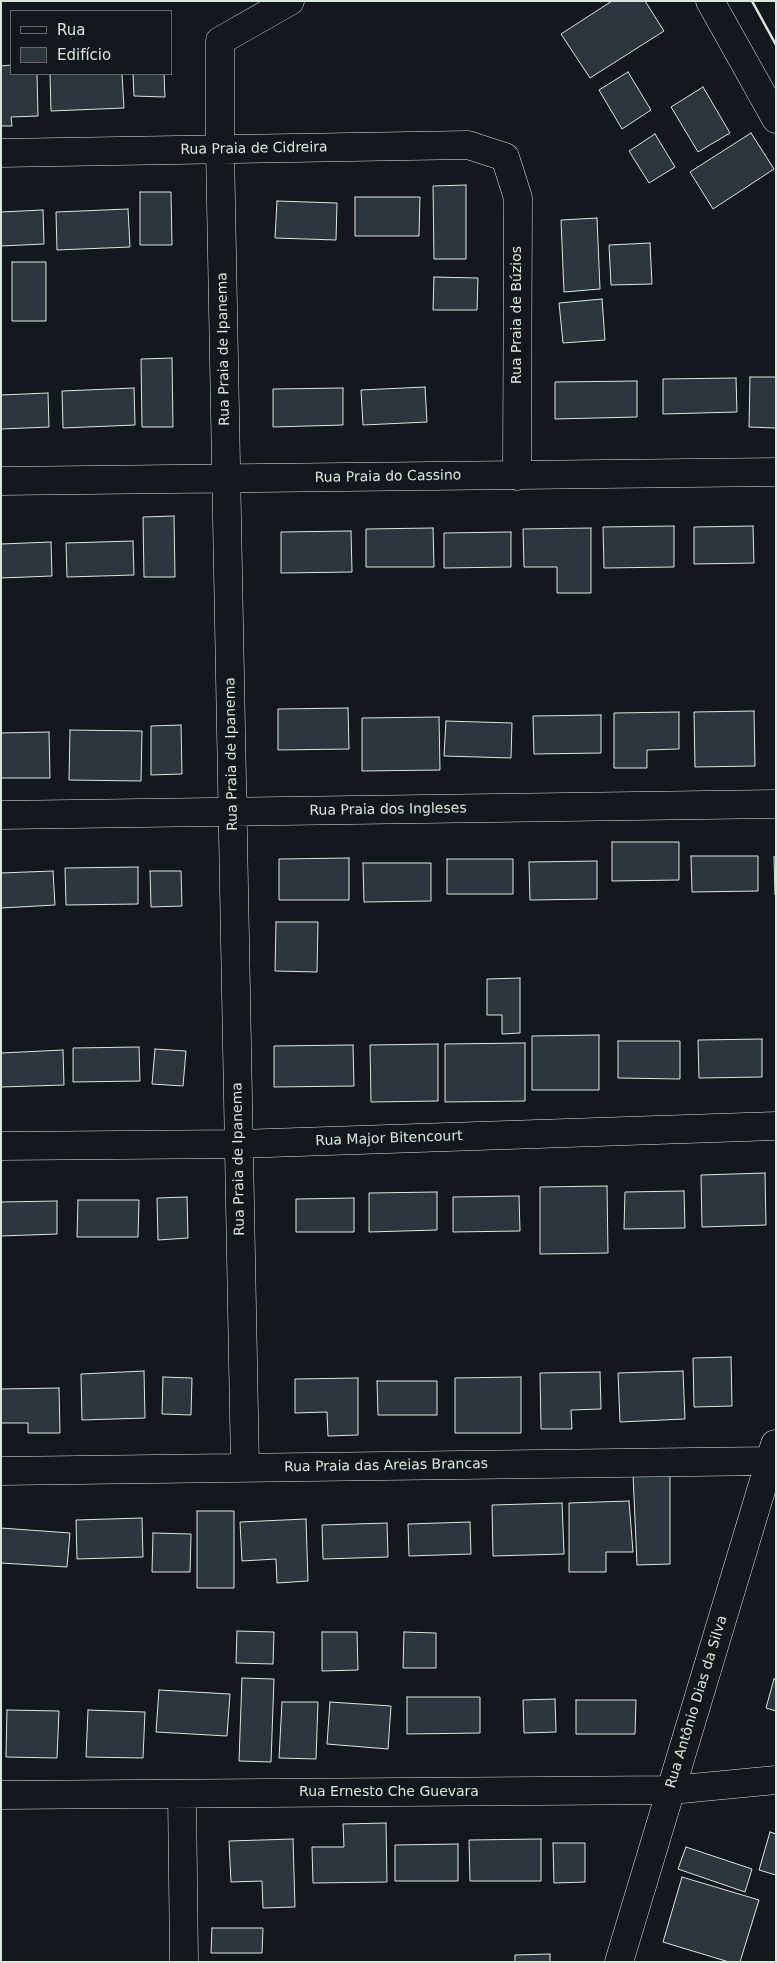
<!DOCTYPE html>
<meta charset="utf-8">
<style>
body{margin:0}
#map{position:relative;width:777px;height:1963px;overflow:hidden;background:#14181c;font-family:"DejaVu Sans",sans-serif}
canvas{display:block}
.frame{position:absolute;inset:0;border:2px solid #d8e6dc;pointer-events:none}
.legend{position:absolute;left:10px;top:10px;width:162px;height:65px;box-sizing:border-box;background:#14181c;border:1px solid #626a69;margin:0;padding:6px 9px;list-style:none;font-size:15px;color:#d8e6dc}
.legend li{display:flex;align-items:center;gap:10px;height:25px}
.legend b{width:25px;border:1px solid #626a69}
</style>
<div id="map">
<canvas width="777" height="1963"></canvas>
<div class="frame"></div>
<ul class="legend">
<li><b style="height:6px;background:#14181c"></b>Rua</li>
<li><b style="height:14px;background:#2c363c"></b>Edifício</li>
</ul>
</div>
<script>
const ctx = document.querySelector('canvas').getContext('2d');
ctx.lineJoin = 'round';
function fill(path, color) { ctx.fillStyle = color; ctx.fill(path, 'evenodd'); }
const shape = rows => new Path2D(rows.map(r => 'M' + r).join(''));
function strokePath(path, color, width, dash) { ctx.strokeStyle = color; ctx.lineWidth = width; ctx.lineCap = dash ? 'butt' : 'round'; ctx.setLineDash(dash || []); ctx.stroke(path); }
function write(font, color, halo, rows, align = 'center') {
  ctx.font = font + ' "DejaVu Sans",sans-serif'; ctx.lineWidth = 4; ctx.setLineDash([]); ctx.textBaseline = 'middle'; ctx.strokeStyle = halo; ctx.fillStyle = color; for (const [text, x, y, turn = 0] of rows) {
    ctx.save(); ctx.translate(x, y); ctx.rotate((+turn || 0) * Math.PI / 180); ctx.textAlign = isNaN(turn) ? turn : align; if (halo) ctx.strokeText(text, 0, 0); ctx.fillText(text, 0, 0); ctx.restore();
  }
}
const building = shape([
 [612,1,645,1,664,31,590,78,561,34,612,1],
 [11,65,11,74,37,74,38,116,11,117,12,126,1,126,1,66,11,65],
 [628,72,651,110,622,129,599,90,628,72],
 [50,74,122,74,124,108,51,111,50,74],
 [133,74,164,74,165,97,134,96,133,74],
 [703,87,730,133,698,152,671,107,703,87],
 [751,133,774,169,713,209,690,172,751,133],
 [655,134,675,167,649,183,629,151,655,134],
 [466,185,466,259,434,259,433,186,466,185],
 [140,192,171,192,172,245,140,245,140,192],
 [355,197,420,197,419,236,355,236,355,197],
 [277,201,337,203,336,240,275,238,277,201],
 [128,209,130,247,57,250,56,212,128,209],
 [43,210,44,244,1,246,1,212,43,210],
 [597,218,600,289,564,292,561,220,597,218],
 [650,243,652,284,611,285,609,245,650,243],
 [12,262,46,262,46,321,12,321,12,262],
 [434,277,478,278,477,310,433,310,434,277],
 [602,299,605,340,563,343,559,303,602,299],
 [172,358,173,427,142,427,141,359,172,358],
 [750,377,776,377,776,428,749,427,750,377],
 [736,378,737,412,663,414,663,379,736,378],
 [637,381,637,417,555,419,555,382,637,381],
 [425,387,427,422,363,425,361,390,425,387],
 [134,388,135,425,63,428,62,391,134,388],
 [343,388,343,425,273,427,273,389,343,388],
 [48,393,49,427,1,429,1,395,48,393],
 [174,516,175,577,144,577,143,517,174,516],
 [674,526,674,567,604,568,603,527,674,526],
 [753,526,754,563,694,564,694,527,753,526],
 [433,528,434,567,366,567,366,529,433,528],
 [591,528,591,593,557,593,557,567,524,567,523,529,591,528],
 [351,531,352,572,281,573,281,532,351,531],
 [511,532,511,567,444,568,444,533,511,532],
 [133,541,134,575,67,577,66,543,133,541],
 [51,542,52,576,1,578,1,544,51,542],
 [348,708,349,749,278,750,278,709,348,708],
 [754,711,755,766,695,767,694,712,754,711],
 [679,712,679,749,647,750,647,768,614,768,614,713,679,712],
 [601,715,601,753,534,754,533,716,601,715],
 [439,717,440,770,362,771,362,718,439,717],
 [446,721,512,723,511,758,444,756,446,721],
 [181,725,182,774,151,775,151,726,181,725],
 [70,730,142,731,141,781,69,780,70,730],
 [49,732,50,778,1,778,1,733,49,732],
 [612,842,679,842,679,880,612,881,612,842],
 [691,856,758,856,758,891,692,892,691,856],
 [774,857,776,857,776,895,775,895,774,857],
 [349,858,349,900,279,900,279,859,349,858],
 [447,859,513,859,513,894,447,894,447,859],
 [597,861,597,899,530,900,529,862,597,861],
 [363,863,431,863,431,901,364,902,363,863],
 [138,867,138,904,66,905,65,868,138,867],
 [53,871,55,905,1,908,1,873,53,871],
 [150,871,181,871,182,906,151,907,150,871],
 [276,922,318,922,317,972,275,971,276,922],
 [520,978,520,1033,502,1034,502,1015,487,1015,487,979,520,978],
 [599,1035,599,1090,532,1090,532,1036,599,1035],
 [762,1039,762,1077,699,1078,698,1040,762,1039],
 [618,1041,680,1041,680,1079,618,1078,618,1041],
 [525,1043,525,1101,445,1102,445,1044,525,1043],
 [438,1044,438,1101,371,1102,370,1045,438,1044],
 [353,1045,354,1086,274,1087,274,1046,353,1045],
 [139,1047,140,1081,73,1082,73,1048,139,1047],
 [155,1049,186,1051,183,1086,152,1084,155,1049],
 [63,1050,64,1085,1,1087,1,1053,63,1050],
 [765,1173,766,1225,702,1227,701,1175,765,1173],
 [607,1186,608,1253,540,1254,540,1187,607,1186],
 [684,1191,685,1228,624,1229,625,1192,684,1191],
 [437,1192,437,1230,369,1232,369,1193,437,1192],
 [519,1196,520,1231,453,1232,453,1197,519,1196],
 [187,1197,188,1238,158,1240,157,1198,187,1197],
 [354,1198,354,1232,296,1232,296,1199,354,1198],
 [78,1200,139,1200,138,1237,77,1237,78,1200],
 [57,1201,57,1234,1,1236,1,1202,57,1201],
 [731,1357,732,1406,694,1407,693,1358,731,1357],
 [144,1371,145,1418,82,1420,81,1374,144,1371],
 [683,1371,685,1419,620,1422,618,1373,683,1371],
 [600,1372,601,1409,571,1410,572,1429,541,1429,540,1373,600,1372],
 [163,1377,192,1378,191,1415,162,1414,163,1377],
 [521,1377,521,1433,455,1433,455,1378,521,1377],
 [358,1378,358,1435,328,1436,327,1412,295,1413,295,1379,358,1378],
 [377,1381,437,1381,437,1415,378,1415,377,1381],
 [59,1388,60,1433,28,1433,28,1423,1,1423,1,1389,59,1388],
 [670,1472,670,1564,637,1565,633,1474,670,1472],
 [629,1501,633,1552,606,1552,606,1572,569,1572,569,1503,629,1501],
 [562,1503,564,1554,493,1556,492,1505,562,1503],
 [197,1511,234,1511,234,1588,197,1588,197,1511],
 [142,1518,143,1557,77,1559,76,1520,142,1518],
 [306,1519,308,1581,277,1583,276,1559,242,1561,240,1522,306,1519],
 [470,1522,471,1554,409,1556,408,1524,470,1522],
 [387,1523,388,1557,323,1559,322,1525,387,1523],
 [1,1528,70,1533,67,1567,1,1563,1,1528],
 [153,1533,191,1534,190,1572,152,1572,153,1533],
 [237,1631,274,1632,273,1664,236,1663,237,1631],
 [322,1632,357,1632,358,1670,322,1671,322,1632],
 [404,1632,436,1633,436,1668,403,1668,404,1632],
 [242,1678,274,1679,271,1762,239,1761,242,1678],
 [774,1679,776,1679,776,1711,766,1708,774,1679],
 [159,1690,230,1694,227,1736,156,1732,159,1690],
 [407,1697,480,1697,480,1733,407,1734,407,1697],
 [555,1699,556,1732,524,1733,523,1700,555,1699],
 [576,1700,636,1700,635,1734,576,1734,576,1700],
 [282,1702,318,1702,316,1759,279,1758,282,1702],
 [330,1702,391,1706,388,1749,327,1744,330,1702],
 [7,1710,59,1711,57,1758,6,1757,7,1710],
 [88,1710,145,1712,143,1758,86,1757,88,1710],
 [386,1823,387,1882,313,1883,312,1847,344,1847,343,1824,386,1823],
 [770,1832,776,1834,776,1875,759,1870,770,1832],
 [293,1839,295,1907,263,1908,262,1881,231,1882,229,1841,293,1839],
 [541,1839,541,1881,470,1881,469,1840,541,1839],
 [553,1843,585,1843,585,1882,554,1883,553,1843],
 [458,1844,458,1881,395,1881,395,1845,458,1844],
 [686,1847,752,1869,745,1892,678,1869,686,1847],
 [682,1877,759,1900,740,1962,729,1962,663,1942,682,1877],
 [212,1928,263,1928,262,1953,211,1953,212,1928],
 [550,1954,550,1962,515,1962,515,1955,550,1954]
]);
const street = shape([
 [710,1,776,119],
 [1,153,468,145,505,157,518,198,517,476],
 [1,481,776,472],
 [1,815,776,804],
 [1,1146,239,1144,776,1126],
 [245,1467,220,149,220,41,290,1],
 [1,1471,770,1461],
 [182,1794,184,1962],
 [1,1795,671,1790,776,1780],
 [619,1962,775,1444]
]);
const wall = shape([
 [752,1,776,45]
]);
const streetNames = [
 ["Rua Praia de Cidreira",254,149,-1],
 ["Rua Praia de Búzios",517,315,-90],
 ["Rua Praia de Ipanema",224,349,-91],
 ["Rua Praia do Cassino",388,477,-1],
 ["Rua Praia de Ipanema",232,754,-91],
 ["Rua Praia dos Ingleses",388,810,-1],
 ["Rua Major Bitencourt",389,1139,-2],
 ["Rua Praia de Ipanema",239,1159,-91],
 ["Rua Praia das Areias Brancas",386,1466,-1],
 ["Rua Antônio Dias da Silva",697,1702,-73],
 ["Rua Ernesto Che Guevara",389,1792]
];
fill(building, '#2c363c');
strokePath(building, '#d8e6dc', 1);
strokePath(street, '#d8e6dc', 29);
strokePath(street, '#14181c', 28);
strokePath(wall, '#d8e6dc', 2.5);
write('14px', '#d8e6dc', '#14181c', streetNames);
</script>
